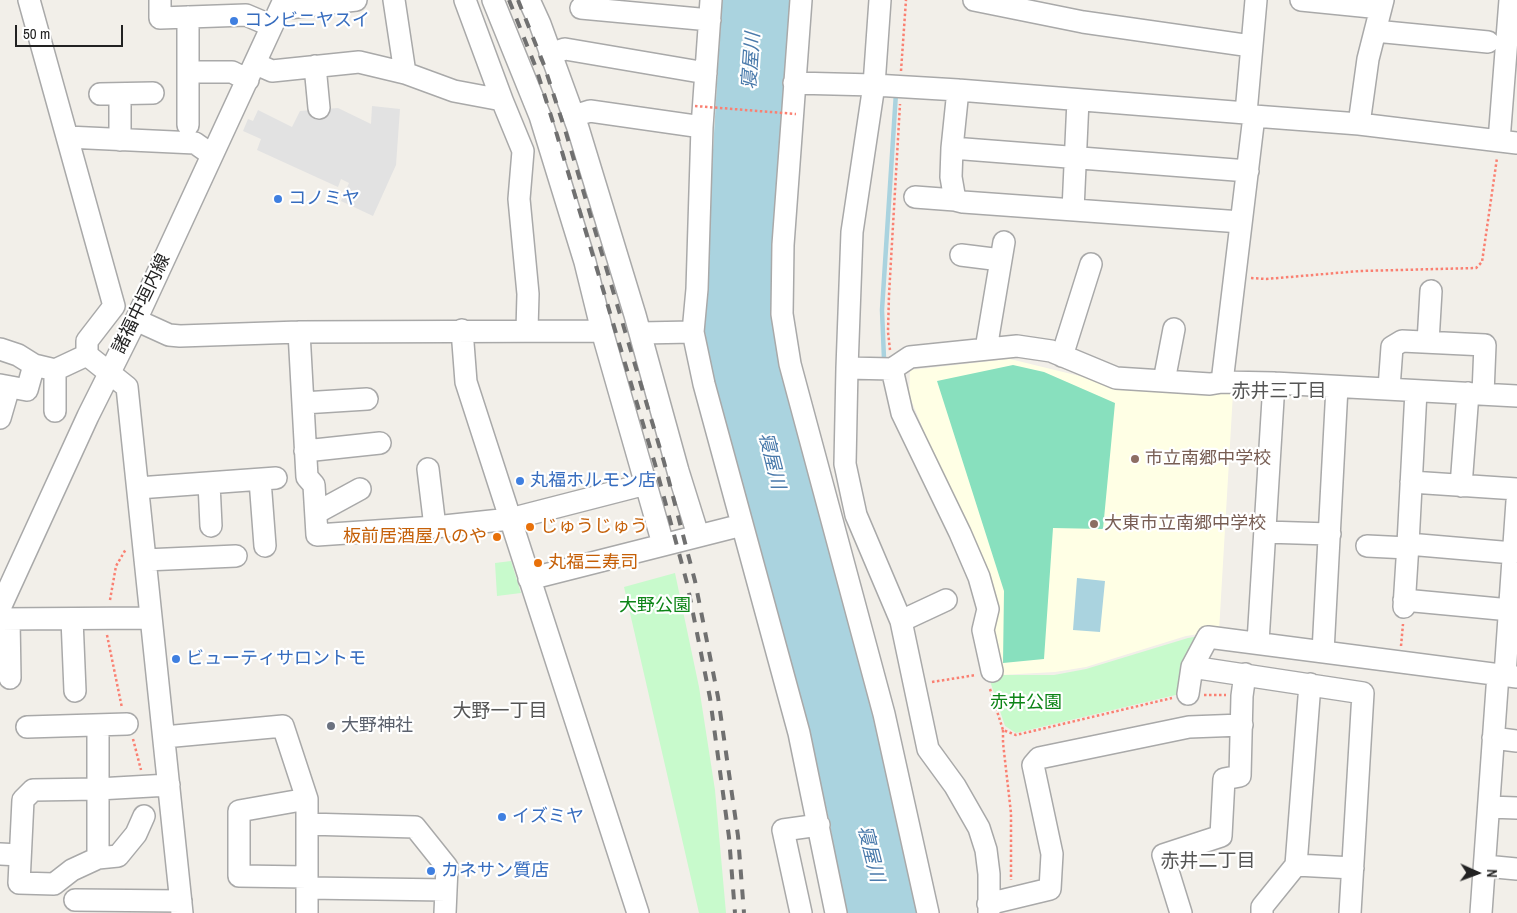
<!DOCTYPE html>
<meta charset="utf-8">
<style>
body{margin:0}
#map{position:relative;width:1517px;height:913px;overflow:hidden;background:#f2efe9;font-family:"Archivo Narrow",sans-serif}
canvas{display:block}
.north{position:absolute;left:1452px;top:848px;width:50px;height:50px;-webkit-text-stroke:4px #fff;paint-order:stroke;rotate:92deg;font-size:14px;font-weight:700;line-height:20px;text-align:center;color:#222}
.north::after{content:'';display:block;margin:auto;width:18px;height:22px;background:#222;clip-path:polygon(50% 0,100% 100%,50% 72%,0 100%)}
.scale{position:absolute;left:15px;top:25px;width:108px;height:22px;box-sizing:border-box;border:2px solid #222;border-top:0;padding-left:6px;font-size:15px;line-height:18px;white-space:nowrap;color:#222;-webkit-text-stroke:4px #fff;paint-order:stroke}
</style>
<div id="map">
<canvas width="1517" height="913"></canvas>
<div class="north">N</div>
<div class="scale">50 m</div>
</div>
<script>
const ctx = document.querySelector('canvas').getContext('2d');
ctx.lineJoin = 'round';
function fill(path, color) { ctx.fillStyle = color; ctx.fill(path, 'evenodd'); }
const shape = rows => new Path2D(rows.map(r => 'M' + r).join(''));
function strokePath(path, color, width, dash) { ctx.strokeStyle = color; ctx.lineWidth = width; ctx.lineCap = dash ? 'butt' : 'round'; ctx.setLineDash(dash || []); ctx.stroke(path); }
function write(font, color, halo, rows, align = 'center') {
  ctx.font = font + ' "Archivo Narrow","Noto Sans JP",sans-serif'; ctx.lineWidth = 4.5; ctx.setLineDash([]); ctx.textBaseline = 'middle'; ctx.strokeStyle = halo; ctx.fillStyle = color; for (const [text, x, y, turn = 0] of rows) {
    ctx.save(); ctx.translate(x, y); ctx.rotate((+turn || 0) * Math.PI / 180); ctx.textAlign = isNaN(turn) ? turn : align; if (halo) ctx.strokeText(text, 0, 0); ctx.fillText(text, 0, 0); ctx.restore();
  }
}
const education = shape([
 [1010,359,1104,382,1233,393,1219,631,1186,636,1086,667,1055,672,1001,675,989,628,996,604,909,395,910,370]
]);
const park = shape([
 [511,561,521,593,497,596,495,563],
 [675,573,699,687,715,790,726,913,699,913,624,587],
 [1205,635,1184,693,1016,733,1005,726,988,675,1054,675,1086,669,1188,638]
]);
const pitch = shape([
 [1013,365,1044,372,1115,403,1103,529,1053,528,1044,659,1003,663,1004,591,937,381]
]);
const parking = shape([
 [372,106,400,109,396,165,373,216,341,201,349,183,341,179,338,187,257,150,261,139,243,131,248,119,253,121,258,110,292,127,300,111,338,108,371,124]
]);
const water = shape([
 [722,0,790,0,773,293,921,913,845,913,830,824,800,701,709,363,703,317],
 [1077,578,1105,581,1100,632,1073,630]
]);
const stream = shape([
 [884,359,882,310,896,93]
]);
const path = shape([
 [901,71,906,0],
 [1251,278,1266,279,1360,271,1476,268,1482,262,1497,158],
 [890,350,888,332,889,295,900,104],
 [110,600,116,566,126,549],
 [107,635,122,708],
 [1401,646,1403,624],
 [932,682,976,675],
 [990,689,1003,730,1016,735,1172,698],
 [1204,695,1226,695],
 [1003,730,1003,743,1011,813,1011,880],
 [133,739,141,770]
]);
const minor = shape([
 [29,0,114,306,87,341,87,355,127,387,182,913],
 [160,0,160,18,246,15,272,26],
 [394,0,405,73],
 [465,0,502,100],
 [493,0,540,116,585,262,602,331,663,544],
 [529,0,540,24,578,128,635,315,678,471,698,535],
 [711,0,702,127,697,289,693,332,704,384,799,733,836,913],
 [801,0,783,245,782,314,790,364,884,714,928,913],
 [880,0,874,85,852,232,847,368,845,464,856,515,901,621,928,749,955,786,979,828,986,850,989,874,989,913],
 [974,0,1083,22,1251,46],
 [1301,0,1381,8],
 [581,8,710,20],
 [280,9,356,0],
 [188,17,188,125],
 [1375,31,1488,42],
 [550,54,565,49,706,73],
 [256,64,272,71,359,62,405,73,454,91,502,100,523,151,519,199,528,294,527,330],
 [315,66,319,108],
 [188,72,232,72,248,80],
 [794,83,874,85,958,90,1246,113,1254,116,1359,124,1517,143],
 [100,94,153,93],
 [1246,113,1256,0],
 [574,116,590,111,702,127],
 [1359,124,1368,59,1383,0],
 [67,137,195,143,212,155],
 [120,140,120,94],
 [1499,141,1510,0],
 [952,148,1248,171],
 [915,197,955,200,963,202,1241,222],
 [955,200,951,177,952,148,958,90],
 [1073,210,1078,100],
 [961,255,1001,260],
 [136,320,169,335,180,336,299,332,602,331],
 [462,330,466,382,638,913],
 [299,332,307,477,314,485,317,535,435,527,428,469],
 [640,333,693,332],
 [1428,342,1431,291],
 [0,349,18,355,34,365],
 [986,349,1004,242],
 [1062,356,1091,264],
 [847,368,892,369,910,357,1017,346,1051,351,1116,378,1210,384,1222,382,1274,383,1517,396],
 [892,369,902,413,960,533,979,577,988,609,983,630,992,671],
 [1164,381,1174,329],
 [1222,382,1254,116],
 [0,385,27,390,34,365,55,370,87,355],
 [1389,388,1392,347,1402,341,1485,345,1483,394],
 [303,403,367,399],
 [55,411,55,370],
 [0,418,9,387],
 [305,451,380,443],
 [260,480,265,546],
 [1411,482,1517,489],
 [209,483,211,526],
 [1461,486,1468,393],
 [138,488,276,478],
 [316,513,360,489],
 [435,527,510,519,646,484],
 [1265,532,1330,534],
 [1408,544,1513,553],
 [1367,546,1408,548],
 [145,560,236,556],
 [529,579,742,525],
 [1404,600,1510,610],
 [1404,607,1408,544,1416,391],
 [0,608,88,416,136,320,284,0],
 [0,619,151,618],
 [9,619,10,678],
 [72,619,75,691],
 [901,621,946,600],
 [1258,642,1274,383],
 [1323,652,1337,387],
 [1192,667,1363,693,1350,913],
 [1505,675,1517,501],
 [1188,694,1192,667,1208,637,1517,677],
 [27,727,127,724],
 [164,737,283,726,307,799,307,913],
 [1493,738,1517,741],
 [307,799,239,811,239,876,307,877],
 [1489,807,1517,808],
 [144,816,136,834,118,856,98,858,72,870,54,884,19,883,23,800,33,790,98,789,169,785],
 [307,824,415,827,447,867,445,913],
 [0,854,20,855],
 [98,858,98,726],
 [1296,865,1353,868],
 [1485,866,1517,869],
 [307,888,446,890],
 [75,900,181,901],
 [988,904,1050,889,1052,854,1033,765,1039,758,1189,727,1242,725],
 [801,913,783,830,819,825],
 [1181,913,1163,855,1221,836,1224,779,1240,776,1242,696,1245,674],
 [1262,913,1262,907,1296,865,1310,684],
 [1481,913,1498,674]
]);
const rail = shape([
 [509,0,536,68,557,135,655,464,687,583,710,698,729,837,735,913],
 [518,0,544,65,566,133,664,462,695,581,718,697,738,836,744,913]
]);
const pathBridge = shape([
 [695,106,796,114]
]);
const markers = [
 [234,21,5,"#3f7fe0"],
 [278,199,5,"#3f7fe0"],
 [1135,459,5,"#8d6e63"],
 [520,481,5,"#3f7fe0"],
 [1094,524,5,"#8d6e63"],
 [530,527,5,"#e8710a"],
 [497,537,5,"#e8710a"],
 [538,563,5,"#e8710a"],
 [176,659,5,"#3f7fe0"],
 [331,726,5,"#6b7280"],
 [502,817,5,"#3f7fe0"],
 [431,871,5,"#3f7fe0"]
];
const shopNames = [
 ["コンビニヤスイ",244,21],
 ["コノミヤ",288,199],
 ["丸福ホルモン店",530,481],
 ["ビューティサロントモ",186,659],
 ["イズミヤ",512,817],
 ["カネサン質店",441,871]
];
const streetNames = [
 ["諸福中垣内線",142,304,-64]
];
const educationNames = [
 ["市立南郷中学校",1145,459],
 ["大東市立南郷中学校",1104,524]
];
const foodNames = [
 ["じゅうじゅう",540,527],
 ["板前居酒屋八のや",487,537,"right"],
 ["丸福三寿司",548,563]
];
const parkNames = [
 ["大野公園",655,606],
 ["赤井公園",1026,703]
];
const worshipNames = [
 ["大野神社",341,726]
];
const waterNames = [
 ["寝屋川",752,61,-86],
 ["寝屋川",771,461,76],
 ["寝屋川",870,854,76]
];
const neighbourhoodNames = [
 ["赤井三丁目",1279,392],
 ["大野一丁目",500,712],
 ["赤井二丁目",1208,862]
];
fill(education, '#ffffe5');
fill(park, '#c8facc');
fill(pitch, '#88e0be');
fill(parking, '#e2e2e2');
fill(water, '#aad3df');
strokePath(stream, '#aad3df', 4.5);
strokePath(minor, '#a9a9a9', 24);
strokePath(path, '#fa8072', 2.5, [2.5, 2.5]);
strokePath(minor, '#fff', 21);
strokePath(rail, '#707070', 4, [10, 10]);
strokePath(pathBridge, '#fa8072', 2.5, [2.5, 2.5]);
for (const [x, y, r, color] of markers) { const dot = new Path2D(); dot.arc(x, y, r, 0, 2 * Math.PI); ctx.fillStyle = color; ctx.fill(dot); strokePath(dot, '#fff', 2); }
write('18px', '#366cbe', '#fff', shopNames, 'left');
write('18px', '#222', '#fff', streetNames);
write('18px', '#785e54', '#fff', educationNames, 'left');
write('18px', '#c56008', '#fff', foodNames, 'left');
write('18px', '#0c8416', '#fff', parkNames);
write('18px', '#5b616d', '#fff', worshipNames, 'left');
write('italic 19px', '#4a7aab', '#fff', waterNames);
write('19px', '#555', '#fff', neighbourhoodNames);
</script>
